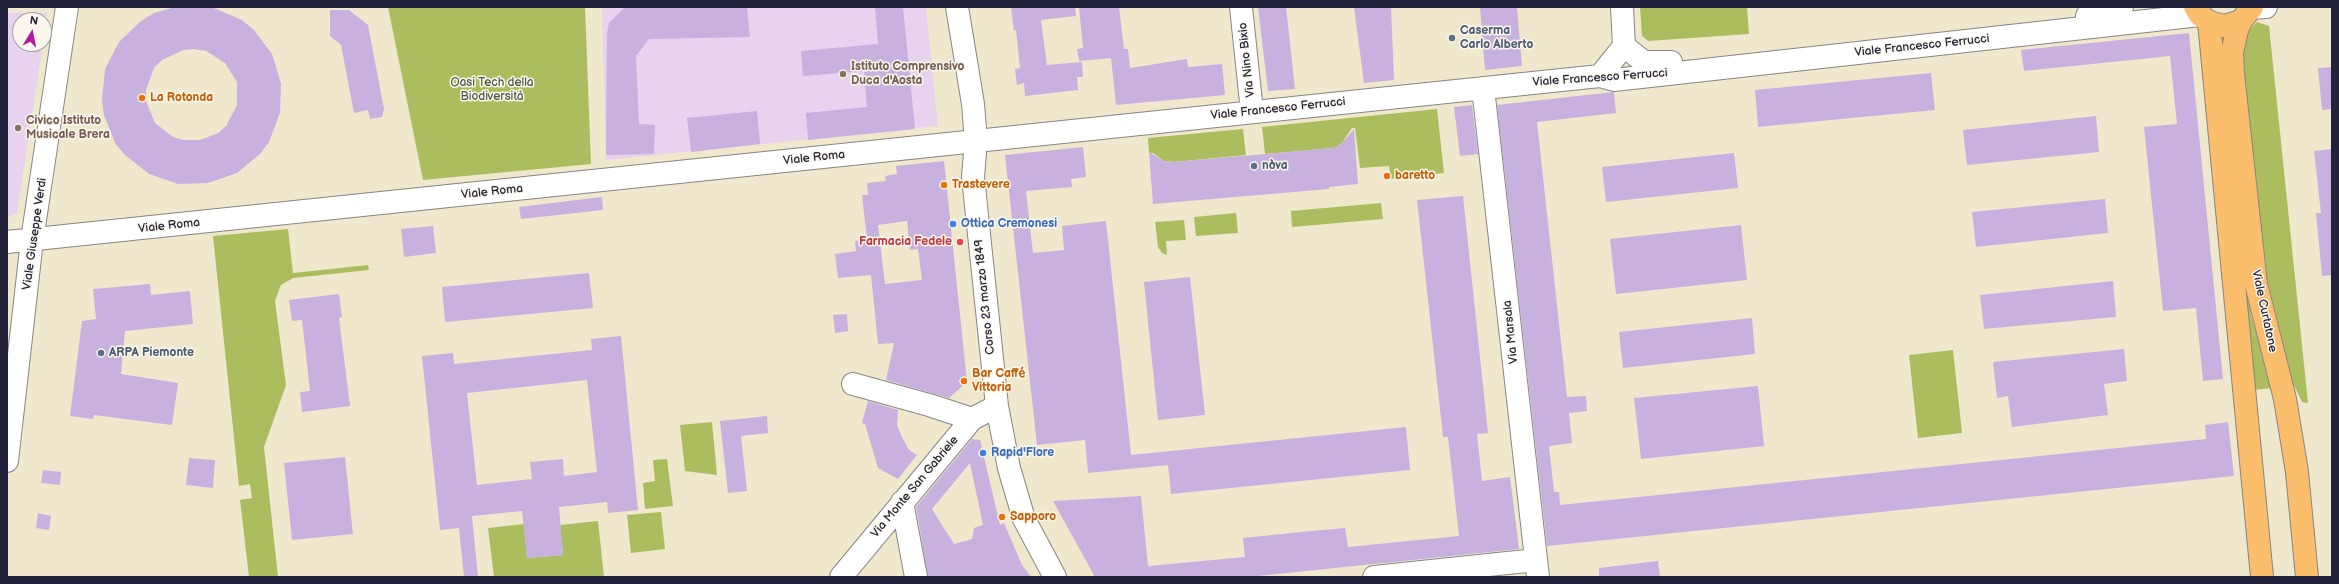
<!DOCTYPE html>
<meta charset="utf-8">
<style>
body{margin:0}
#map{position:relative;width:2339px;height:584px;overflow:hidden;background:#efe8cd;font-family:"Balsamiq Sans",sans-serif}
canvas{display:block}
.frame{position:absolute;inset:0;border:8px solid #22223b;pointer-events:none}
.north{position:absolute;left:12px;top:12px;width:40px;height:40px;box-sizing:border-box;background:#fbf7ec;border:1px solid #a4a2a5;border-radius:50%;rotate:10deg;font-size:11px;font-weight:700;line-height:16px;text-align:center;color:#22223b}
.north::after{content:'';display:block;margin:auto;width:14px;height:18px;background:#b5179e;clip-path:polygon(50% 0,100% 100%,50% 72%,0 100%)}
</style>
<div id="map">
<canvas width="2339" height="584"></canvas>
<div class="frame"></div>
<div class="north">N</div>
</div>
<script>
const ctx = document.querySelector('canvas').getContext('2d');
ctx.lineJoin = 'round';
function fill(path, color) { ctx.fillStyle = color; ctx.fill(path, 'evenodd'); }
const shape = rows => new Path2D(rows.map(r => 'M' + r).join(''));
function strokePath(path, color, width, dash) { ctx.strokeStyle = color; ctx.lineWidth = width; ctx.lineCap = dash ? 'butt' : 'round'; ctx.setLineDash(dash || []); ctx.stroke(path); }
function write(font, color, halo, rows, align = 'center') {
  ctx.font = font + ' "Balsamiq Sans",sans-serif'; ctx.lineWidth = 3; ctx.setLineDash([]); ctx.textBaseline = 'middle'; ctx.strokeStyle = halo; ctx.fillStyle = color; for (const [text, x, y, turn = 0] of rows) {
    ctx.save(); ctx.translate(x, y); ctx.rotate((+turn || 0) * Math.PI / 180); ctx.textAlign = isNaN(turn) ? turn : align; if (halo) ctx.strokeText(text, 0, 0); ctx.fillText(text, 0, 0); ctx.restore();
  }
}
const built = shape([
 [602,7,926,7,938,126,606,160],
 [7,13,47,13,44,35,44,20,20,20,20,44,43,44,17,213,7,217]
]);
const green = shape([
 [388,7,585,7,591,164,423,180],
 [1640,7,1747,7,1749,34,1648,41,1642,36],
 [2257,22,2269,26,2308,403,2302,402,2292,381,2267,279,2242,61,2242,49,2247,32],
 [2225,61,2251,315,2273,388,2252,390],
 [1437,109,1444,173,1391,179,1389,166,1360,168,1355,128,1352,128,1342,143,1334,148,1265,154,1262,127],
 [1243,129,1246,155,1174,162,1164,161,1153,153,1149,153,1148,138],
 [1381,203,1383,219,1292,227,1291,211],
 [1236,213,1238,233,1196,236,1194,217],
 [1184,220,1186,240,1166,241,1167,255,1162,253,1158,247,1155,222],
 [288,229,293,273,368,265,369,270,293,278,281,285,275,301,286,385,264,447,278,577,249,577,240,500,252,498,250,484,239,486,213,236],
 [1953,350,1962,433,1918,438,1909,355],
 [712,422,717,475,685,471,680,425],
 [667,459,673,506,645,509,643,483,655,481,653,460],
 [661,512,665,549,631,553,627,515],
 [598,521,604,577,494,577,488,528,524,524,527,558,563,555,560,525]
]);
const building = shape([
 [175,7,214,8,242,20,254,30,272,54,281,83,280,113,269,142,260,154,237,173,208,183,178,184,149,174,125,155,115,143,104,115,102,100,105,69,119,42,141,21,154,13],
 [194,49,206,51,225,63,237,82,237,105,226,126,218,133,200,140,184,140,173,137,155,123,146,101,146,90,154,68,162,60,183,50],
 [625,7,747,7,750,37,649,39,636,56,639,124,655,125,654,154,606,155,607,33,609,23],
 [875,7,903,7,915,129,808,140,806,113,867,107,864,71,803,76,801,51,878,44],
 [1011,7,1075,7,1076,16,1041,20,1047,65,1082,62,1083,77,1077,77,1078,90,1025,96,1024,83,1017,85,1015,69,1020,68,1016,30,1014,31],
 [1079,7,1119,7,1124,49,1128,49,1130,68,1187,59,1188,67,1222,64,1225,95,1116,105,1111,58,1079,61,1077,49,1083,48],
 [1258,7,1286,7,1295,89,1268,91],
 [1354,7,1391,7,1394,80,1364,83],
 [1480,7,1517,7,1522,66,1485,70],
 [330,10,349,10,368,25,384,109,382,117,370,119,368,110,354,113,341,45,330,36],
 [2189,33,2223,379,2203,381,2196,308,2163,311,2144,127,2177,124,2170,56,2024,71,2021,50],
 [2332,67,2332,109,2322,110,2318,68],
 [1931,73,1935,110,1758,127,1755,90],
 [1614,92,1616,113,1537,122,1567,397,1586,396,1587,411,1569,413,1572,443,1549,446,1554,492,1559,492,1560,505,2206,439,2205,425,2228,422,2234,476,1547,546,1497,105],
 [1472,105,1478,154,1460,156,1454,107],
 [757,111,760,144,691,152,687,118],
 [2096,116,2099,152,1967,165,1963,130],
 [1354,129,1358,184,1329,187,1329,189,1153,204,1149,152,1164,161,1173,162,1334,148,1342,143],
 [1083,147,1086,177,1071,179,1072,187,1026,191,1033,253,1064,250,1062,226,1106,221,1131,455,1406,427,1410,470,1171,494,1168,465,1088,473,1085,440,1037,445,1005,155],
 [2332,149,2332,275,2322,276,2316,213,2321,213,2314,151],
 [1734,153,1738,188,1606,202,1602,167],
 [944,161,967,382,949,398,886,380,894,343,878,344,871,275,838,278,835,254,856,251,855,241,867,239,862,195,868,195,867,183,886,181,885,176,897,174,896,166],
 [907,221,910,250,918,249,922,280,885,284,878,225],
 [1463,196,1488,433,1477,434,1482,481,1510,477,1519,549,1248,577,1095,577,1053,501,1141,496,1148,566,1245,557,1243,538,1311,531,1345,528,1348,547,1459,536,1448,437,1443,437,1417,200],
 [602,197,603,210,521,219,519,207],
 [2105,199,2108,233,1976,247,1972,212],
 [1741,225,1747,280,1616,294,1610,239],
 [433,226,436,253,404,257,401,229],
 [589,273,593,308,445,322,442,287],
 [1190,277,1205,415,1158,420,1144,282],
 [2113,281,2116,317,1984,329,1980,295],
 [150,284,151,295,190,291,193,324,125,331,121,374,178,383,172,425,94,415,93,419,70,416,82,321,96,319,93,289],
 [339,294,342,317,339,318,350,406,302,412,300,392,310,391,302,320,292,321,289,300],
 [847,314,848,331,835,333,833,315],
 [1752,318,1755,354,1623,368,1619,332],
 [621,336,638,510,608,513,607,502,559,507,563,555,527,558,522,511,472,516,478,577,464,577,459,528,440,530,422,356,453,353,454,364,592,350,591,339],
 [587,380,597,472,564,476,563,459,530,462,532,479,477,485,467,393],
 [2124,349,2127,381,2104,384,2108,415,2012,427,2008,396,1997,398,1993,362],
 [1758,386,1764,446,1641,459,1634,398],
 [868,401,898,410,897,425,901,435,909,450,917,455,898,479,878,468,865,424,862,423],
 [767,416,768,433,741,436,747,491,728,493,720,421],
 [972,439,980,440,1000,525,1004,523,1022,565,1031,577,928,577,916,507],
 [970,463,983,525,974,528,972,539,954,544,932,509],
 [345,457,353,534,292,540,284,463],
 [189,458,215,460,213,488,186,485],
 [43,470,61,472,60,485,41,483],
 [38,513,51,516,49,530,36,528],
 [1658,561,1660,577,1599,577,1599,568]
]);
const minor = shape([
 [957,7,973,104,976,141,973,177,997,406,1009,468,1024,519,1055,577],
 [1241,7,1252,112],
 [2251,8,2266,7],
 [2087,16,2122,7],
 [1624,46,1644,62,1671,62],
 [1600,76,1624,46,1622,7],
 [1483,88,1538,577],
 [7,242,1600,76,1614,80,2200,15],
 [853,384,929,405,972,419],
 [7,461,32,240,67,7],
 [902,502,916,577],
 [841,577,972,419,997,406],
 [1374,577,1536,560]
]);
const major = shape([
 [2195,7,2200,15,2209,22,2224,26,2241,21,2252,7],
 [2241,21,2237,30,2232,53,2233,74,2256,284,2285,399,2297,472,2307,577],
 [2209,22,2262,577]
]);
const markers = [
 [1452,38,4,"#5c6f8a"],
 [843,74,4,"#8d6e63"],
 [142,98,4,"#e8710a"],
 [18,128,4,"#8d6e63"],
 [1254,166,4,"#5c6f8a"],
 [1387,176,4,"#e8710a"],
 [944,185,4,"#e8710a"],
 [953,224,4,"#3f7fe0"],
 [960,242,4,"#e0444e"],
 [101,353,4,"#5c6f8a"],
 [964,381,4,"#e8710a"],
 [983,453,4,"#3f7fe0"],
 [1002,517,4,"#e8710a"]
];
const serviceNames = [
 ["Caserma",1460,31],
 ["Carlo Alberto",1460,45],
 ["nòva",1262,166],
 ["ARPA Piemonte",109,353]
];
const streetNames = [
 ["Viale Francesco Ferrucci",1922,46,-6],
 ["Via Nino Bixio",1247,60,-96],
 ["Viale Francesco Ferrucci",1600,78,-4],
 ["Viale Francesco Ferrucci",1278,109,-6],
 ["Viale Roma",814,158,-6],
 ["Viale Roma",492,192,-6],
 ["Viale Roma",169,226,-6],
 ["Viale Giuseppe Verdi",35,234,-82],
 ["Corso 23 marzo 1849",985,297,-96],
 ["Viale Curtatone",2264,311,78],
 ["Via Marsala",1511,332,-96],
 ["Via Monte San Gabriele",915,487,-50]
];
const educationNames = [
 ["Istituto Comprensivo",851,67],
 ["Duca d'Aosta",851,81],
 ["Civico Istituto",26,121],
 ["Musicale Brera",26,135]
];
const parkNames = [
 ["Oasi Tech della",492,83],
 ["Biodiversità",492,97]
];
const foodNames = [
 ["La Rotonda",150,98],
 ["baretto",1395,176],
 ["Trastevere",952,185],
 ["Bar Caffé",972,374],
 ["Vittoria",972,388],
 ["Sapporo",1010,517]
];
const shopNames = [
 ["Ottica Cremonesi",961,224],
 ["Rapid'Flore",991,453]
];
const healthNames = [
 ["Farmacia Fedele",952,242]
];
fill(built, '#e8d2ee');
fill(green, '#acbd60');
fill(building, '#c9b1df');
strokePath(minor, '#888584', 24);
strokePath(major, '#888584', 24);
strokePath(minor, '#fff', 22);
strokePath(major, '#fabe6d', 22);
for (const [x, y, r, color] of markers) { const dot = new Path2D(); dot.arc(x, y, r, 0, 2 * Math.PI); ctx.fillStyle = color; ctx.fill(dot); strokePath(dot, '#fbf7ec', 1.5); }
write('bold 12px', '#4e5e75', '#fbf7ec', serviceNames, 'left');
write('12px', '#22223b', '#fbf7ec', streetNames);
write('bold 12px', '#785e54', '#fbf7ec', educationNames, 'left');
write('12px', '#525848', '#fbf7ec', parkNames);
write('bold 12px', '#c56008', '#fbf7ec', foodNames, 'left');
write('bold 12px', '#366cbe', '#fbf7ec', shopNames, 'left');
write('bold 12px', '#be3a42', '#fbf7ec', healthNames, 'right');
</script>
